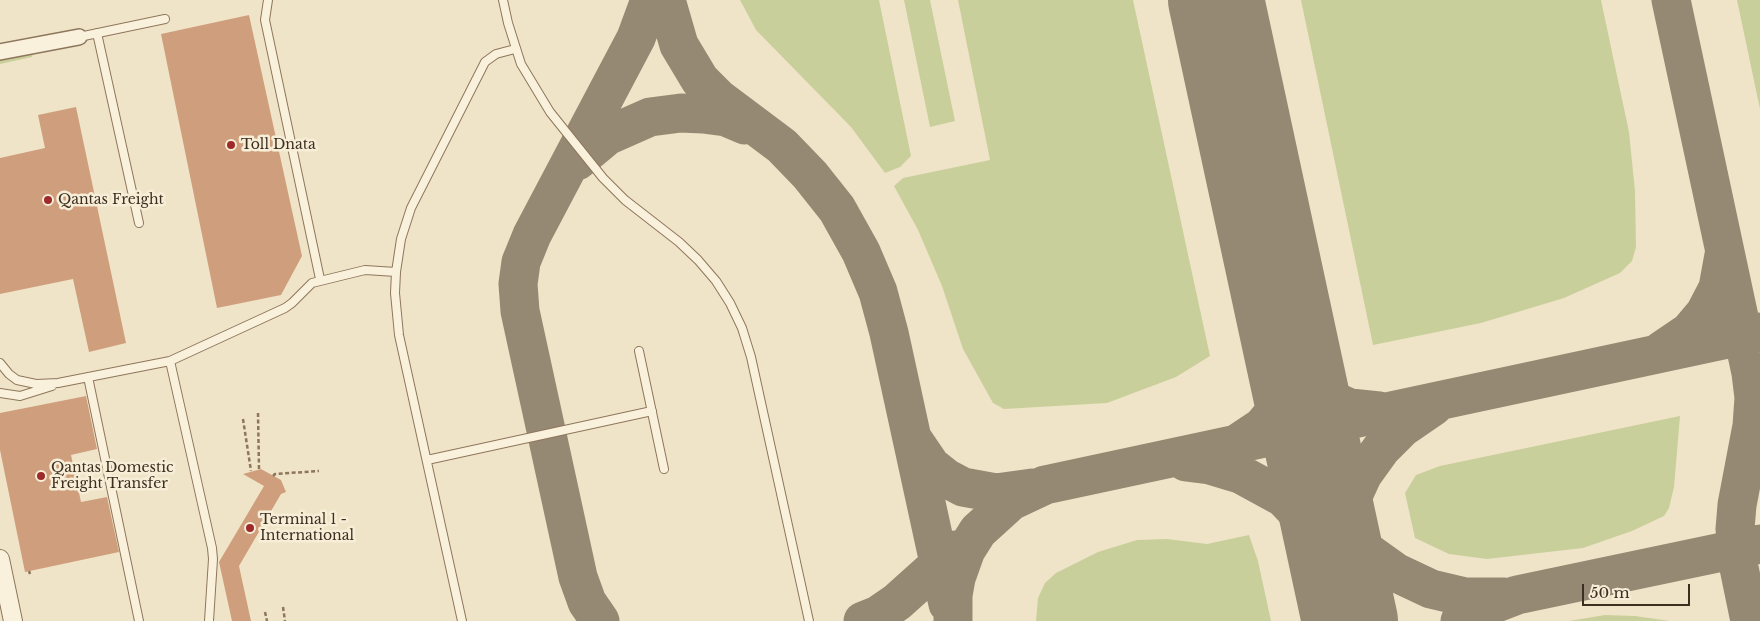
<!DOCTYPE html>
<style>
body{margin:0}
#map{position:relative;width:1760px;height:621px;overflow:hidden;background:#f0e4c8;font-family:"Libre Baskerville",serif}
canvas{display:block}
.scale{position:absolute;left:1582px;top:584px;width:108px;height:22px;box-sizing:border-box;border:2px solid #3d2e20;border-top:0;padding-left:6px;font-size:15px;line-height:18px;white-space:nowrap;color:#3d2e20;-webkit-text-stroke:4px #f7eed8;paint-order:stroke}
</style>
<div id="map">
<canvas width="1760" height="621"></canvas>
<div class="scale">50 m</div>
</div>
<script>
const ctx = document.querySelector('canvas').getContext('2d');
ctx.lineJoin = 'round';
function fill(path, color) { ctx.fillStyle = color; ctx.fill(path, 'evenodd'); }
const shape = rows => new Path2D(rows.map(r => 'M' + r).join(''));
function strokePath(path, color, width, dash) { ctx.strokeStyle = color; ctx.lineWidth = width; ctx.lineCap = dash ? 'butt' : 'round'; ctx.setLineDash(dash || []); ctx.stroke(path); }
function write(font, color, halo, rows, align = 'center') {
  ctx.font = font + ' "Libre Baskerville",serif'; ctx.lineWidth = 5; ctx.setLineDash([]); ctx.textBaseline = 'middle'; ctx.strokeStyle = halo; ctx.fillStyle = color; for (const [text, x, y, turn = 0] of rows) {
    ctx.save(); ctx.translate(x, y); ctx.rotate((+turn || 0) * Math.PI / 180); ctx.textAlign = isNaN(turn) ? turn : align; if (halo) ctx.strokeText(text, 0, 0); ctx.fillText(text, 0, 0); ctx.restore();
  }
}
const green = shape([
 [740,0,879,0,911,156,900,167,885,173,851,127,756,30],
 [904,0,930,0,955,121,930,127],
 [958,0,1133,0,1210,356,1176,377,1107,403,1004,409,993,403,963,349,942,286,918,230,894,186,903,178,990,160],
 [1301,0,1601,0,1629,132,1635,191,1636,247,1632,261,1620,273,1564,298,1481,323,1373,345],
 [1737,0,1760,0,1760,109],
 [27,54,33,54,32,57,0,64,0,60],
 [1680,416,1674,487,1669,508,1664,516,1632,531,1583,548,1487,559,1449,554,1415,538,1405,493,1416,475,1440,466],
 [1249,535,1258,561,1271,621,1036,621,1038,598,1045,583,1056,573,1098,552,1137,540,1167,539,1207,544],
 [1605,615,1635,616,1670,621,1569,621]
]);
const taxiway = shape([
 [666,0,679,45,700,80,718,98,782,146,810,175,837,209,861,252,878,292,889,333,948,604],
 [1671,0,1751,373,1754,398,1752,426,1737,505,1735,529,1738,563,1750,621],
 [577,161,607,136,650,117,681,113,703,114,726,117,745,125],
 [1287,318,1296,360,1308,380,1317,389,1332,400,1350,408,1379,411],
 [1661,351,1689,332,1705,313,1718,288,1724,255],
 [1307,421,1311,429,1326,494,1332,509,1341,523,1362,548,1397,573,1431,589,1465,597,1504,597],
 [914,441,931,466,946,478,963,487,996,493,1032,488],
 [1238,443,1262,427,1280,406,1291,373,1287,341],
 [1186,462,1210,465,1240,474,1284,498,1318,534,1335,564],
 [1350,615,1340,564,1340,550,1344,523,1352,498,1363,474,1381,449,1402,428,1434,406],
 [600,621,587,602,578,577,520,311,518,284,521,262,532,235,636,38,650,0],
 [863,621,878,615,897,602,955,550],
 [953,621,953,595,956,578,966,550,978,531,1011,501,1045,485,1760,332],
 [1460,621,1486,607,1517,595,1760,544]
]);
const runway = shape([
 [1216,0,1350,621]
]);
const building = shape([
 [249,15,302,256,281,295,217,308,161,34],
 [76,107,126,343,89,352,73,279,0,294,0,158,45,148,38,115],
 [86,396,97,449,71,455,81,502,107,497,119,552,25,572,0,450,0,413],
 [261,469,281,480,286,492,281,494,239,566,251,621,232,621,219,562,264,486,243,474]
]);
const path = shape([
 [258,413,259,469],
 [243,419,251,471],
 [273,476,275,474,319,471],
 [29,571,30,574],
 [283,607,285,621],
 [265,612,267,621]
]);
const service = shape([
 [268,0,265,20,320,279],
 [503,0,508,23,521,64,550,112,603,178,625,200,679,242,698,260,716,281,730,303,742,328,751,357,809,621],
 [97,33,139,223],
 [79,37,165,19],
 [639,351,664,469],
 [170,361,212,548,213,559,209,621],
 [0,363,9,374,17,380,36,384,58,383,170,361,285,308,292,303,312,283,365,270,396,272],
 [88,377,139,621],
 [0,393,20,396,52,386],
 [427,460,652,411],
 [462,621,399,335,395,293,396,272,401,239,411,208,485,62,496,54,515,49]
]);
const minor = shape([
 [0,52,79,37]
]);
const tertiary = shape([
 [0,559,13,621]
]);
const markers = [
 [231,145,5,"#9e2a2b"],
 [48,200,5,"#9e2a2b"],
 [41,476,5,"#9e2a2b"],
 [250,528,5,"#9e2a2b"]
];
const poiNames = [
 ["Toll Dnata",241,145],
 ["Qantas Freight",58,200],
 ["Qantas Domestic",51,468],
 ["Freight Transfer",51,484],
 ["Terminal 1 -",260,520],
 ["International",260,536]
];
fill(green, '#c9cf9b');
strokePath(taxiway, '#968974', 39);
strokePath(runway, '#968974', 96);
fill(building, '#cf9f7d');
strokePath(service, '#8d765c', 10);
strokePath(minor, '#8d765c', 18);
strokePath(tertiary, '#8d765c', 20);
strokePath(path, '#8d765c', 2.5, [4, 2.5]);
strokePath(service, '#faf1dc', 8);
strokePath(minor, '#faf1dc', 15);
strokePath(tertiary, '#faf1dc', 18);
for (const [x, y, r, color] of markers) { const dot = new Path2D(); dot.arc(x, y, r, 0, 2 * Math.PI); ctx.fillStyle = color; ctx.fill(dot); strokePath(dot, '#f7eed8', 2); }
write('14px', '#3d2e20', '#f7eed8', poiNames, 'left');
</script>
